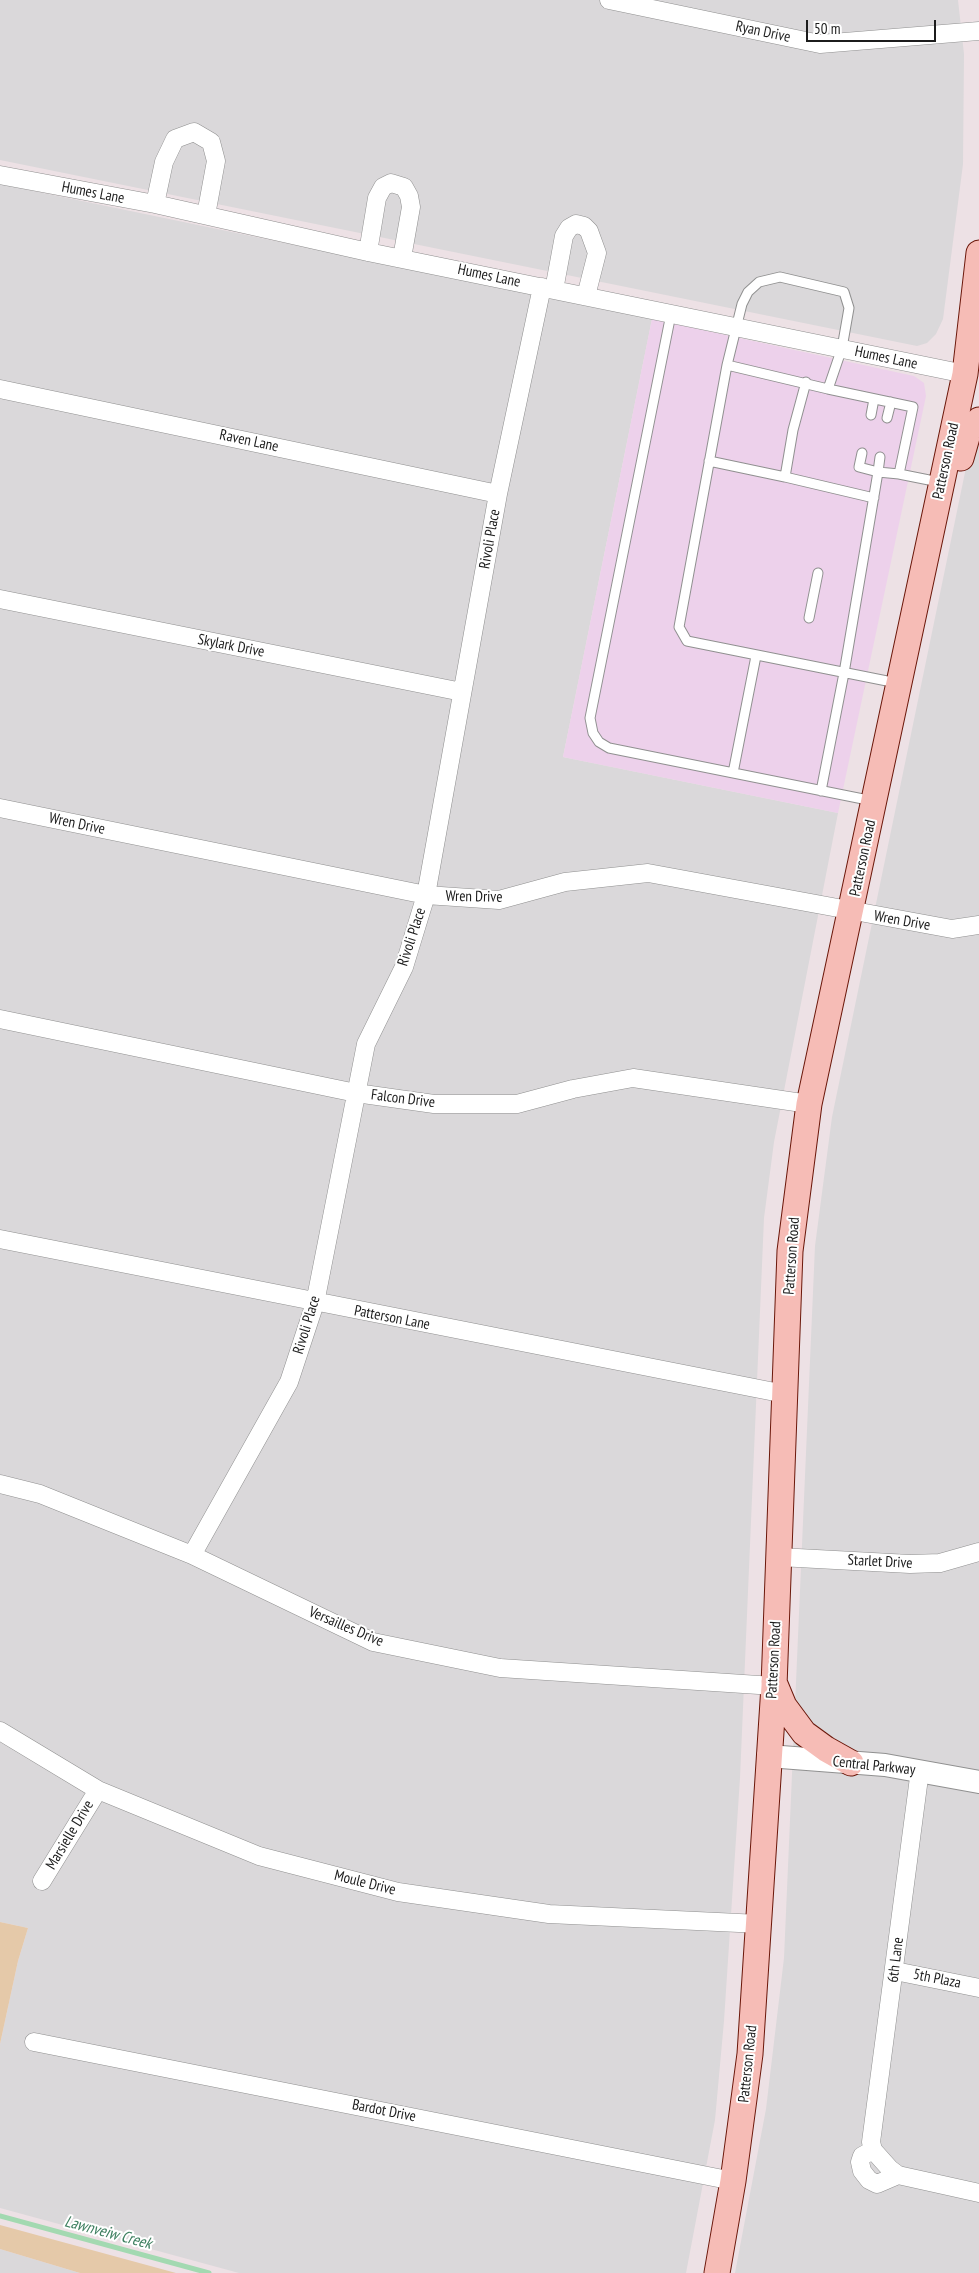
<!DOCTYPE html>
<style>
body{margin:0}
#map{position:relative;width:979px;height:2273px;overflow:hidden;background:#ede1e5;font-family:"PT Sans Narrow",sans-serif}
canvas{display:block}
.scale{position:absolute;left:806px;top:20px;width:130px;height:22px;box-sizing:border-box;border:2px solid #1c1c1c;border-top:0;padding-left:6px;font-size:15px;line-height:18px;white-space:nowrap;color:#1c1c1c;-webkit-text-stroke:4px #fff;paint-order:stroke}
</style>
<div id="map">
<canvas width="979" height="2273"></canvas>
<div class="scale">50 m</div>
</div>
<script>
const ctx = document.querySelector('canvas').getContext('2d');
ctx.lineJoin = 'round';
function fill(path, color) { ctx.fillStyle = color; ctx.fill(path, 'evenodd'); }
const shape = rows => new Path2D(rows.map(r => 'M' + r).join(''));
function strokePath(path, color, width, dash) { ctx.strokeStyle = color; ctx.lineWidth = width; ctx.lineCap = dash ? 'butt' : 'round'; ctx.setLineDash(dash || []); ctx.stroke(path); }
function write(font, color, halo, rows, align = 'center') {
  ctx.font = font + ' "PT Sans Narrow",sans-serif'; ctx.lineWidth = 4; ctx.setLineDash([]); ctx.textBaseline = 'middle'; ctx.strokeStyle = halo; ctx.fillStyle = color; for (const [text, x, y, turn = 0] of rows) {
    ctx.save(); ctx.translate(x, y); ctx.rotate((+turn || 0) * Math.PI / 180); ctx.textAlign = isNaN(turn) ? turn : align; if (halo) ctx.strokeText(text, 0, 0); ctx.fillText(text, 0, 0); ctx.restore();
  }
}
const residential = shape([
 [0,0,958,0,964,54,963,164,943,319,936,334,927,343,917,346,0,160],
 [0,184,652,319,563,757,838,813,774,1142,764,1218,740,1778,724,2021,715,2120,686,2273,239,2273,0,2208,0,2044,18,1961,28,1928,0,1922],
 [979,438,979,2273,735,2273,766,2109,784,1958,815,1246,832,1117,969,453],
 [0,2249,80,2273,0,2273]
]);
const commercial = shape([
 [652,319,914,376,924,383,926,396,838,813,563,757]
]);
const grass = shape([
 [0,1922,28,1928,18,1961,0,2044],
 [0,2225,176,2273,80,2273,0,2249]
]);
const stream = shape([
 [0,2216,209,2273]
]);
const service = shape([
 [671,314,590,718,593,733,599,742,609,748,873,801],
 [727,365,828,389],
 [806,382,793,430,785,477,874,498],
 [871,415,874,399],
 [887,418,891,402],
 [862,453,859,467,878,472,880,457],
 [709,461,785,477],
 [809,618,818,573],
 [897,683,687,641,679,627,727,365,742,304,748,292,759,282,780,277,844,292,849,308,842,348,828,389,913,407,899,474,939,482],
 [733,773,756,656],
 [821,791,844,673,878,472,899,474]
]);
const minor = shape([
 [609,0,820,44,979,31],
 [0,175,155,204,368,252,965,374],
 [155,204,164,162,175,139,194,132,211,142,216,161,206,215],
 [368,252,377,198,383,187,391,183,404,187,409,196,411,207,402,258],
 [554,290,564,236,569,228,576,224,584,226,589,231,597,253,586,296],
 [0,389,498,494],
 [0,599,462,692],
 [0,808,426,895,499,900,565,882,648,873,952,929,979,925],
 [0,1019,356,1093,434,1104,517,1104,573,1089,633,1078,809,1104],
 [0,1239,785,1394],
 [0,1484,40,1494,192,1555,373,1642,500,1668,774,1686],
 [192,1555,289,1382,315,1303,366,1044,404,967,426,895,498,494,542,287],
 [779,1557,910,1564,940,1563,979,1552],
 [0,1731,98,1790,259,1856,398,1892,549,1914,760,1924],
 [42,1881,98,1790],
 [895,1971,979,1988],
 [34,2042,733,2181],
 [873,2150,871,2142,920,1770],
 [873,2150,890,2169,898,2175,979,2193],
 [873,2150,862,2156,860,2162,862,2171,869,2180,877,2184,898,2175]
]);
const tertiary = shape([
 [768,1756,885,1765,979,1782]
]);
const secondary = shape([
 [961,458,969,430,979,420],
 [774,1682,784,1706,804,1733,826,1749,851,1763],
 [717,2273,733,2181,750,2054,774,1686,790,1251,809,1104,965,374,979,253]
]);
const streetNames = [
 ["Ryan Drive",763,32,12],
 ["Humes Lane",93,193,11],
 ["Humes Lane",489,276,12],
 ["Humes Lane",886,358,12],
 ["Raven Lane",249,441,12],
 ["Patterson Road",946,461,-78],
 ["Rivoli Place",490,539,-80],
 ["Skylark Drive",231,646,11],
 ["Wren Drive",77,824,12],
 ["Patterson Road",863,858,-78],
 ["Wren Drive",474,897,1],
 ["Wren Drive",902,921,10],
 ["Rivoli Place",412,937,-72],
 ["Falcon Drive",403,1099,7],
 ["Patterson Road",792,1256,-86],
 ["Patterson Lane",392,1318,11],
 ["Rivoli Place",307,1325,-73],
 ["Starlet Drive",880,1562,3],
 ["Versailles Drive",346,1627,23],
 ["Patterson Road",774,1660,-87],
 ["Central Parkway",874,1766,6],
 ["Marsielle Drive",70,1835,-59],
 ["Moule Drive",365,1883,14],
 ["6th Lane",896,1960,-83],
 ["5th Plaza",937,1979,11],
 ["Patterson Road",748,2064,-84],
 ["Bardot Drive",384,2111,11]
];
const waterNames = [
 ["Lawnveiw Creek",108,2233,15]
];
fill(residential, '#dad8da');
fill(commercial, '#edd1eb');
fill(grass, '#e5c9a9');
strokePath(stream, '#a3d9b1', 5);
strokePath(service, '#909090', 11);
strokePath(minor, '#909090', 19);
strokePath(tertiary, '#909090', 24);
strokePath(secondary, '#6b170a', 27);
strokePath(service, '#fff', 9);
strokePath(minor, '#fff', 18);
strokePath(tertiary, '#fff', 22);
strokePath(secondary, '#f6bcb6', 25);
write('15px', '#1c1c1c', '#fff', streetNames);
write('italic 16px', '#3f8061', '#fff', waterNames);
</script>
